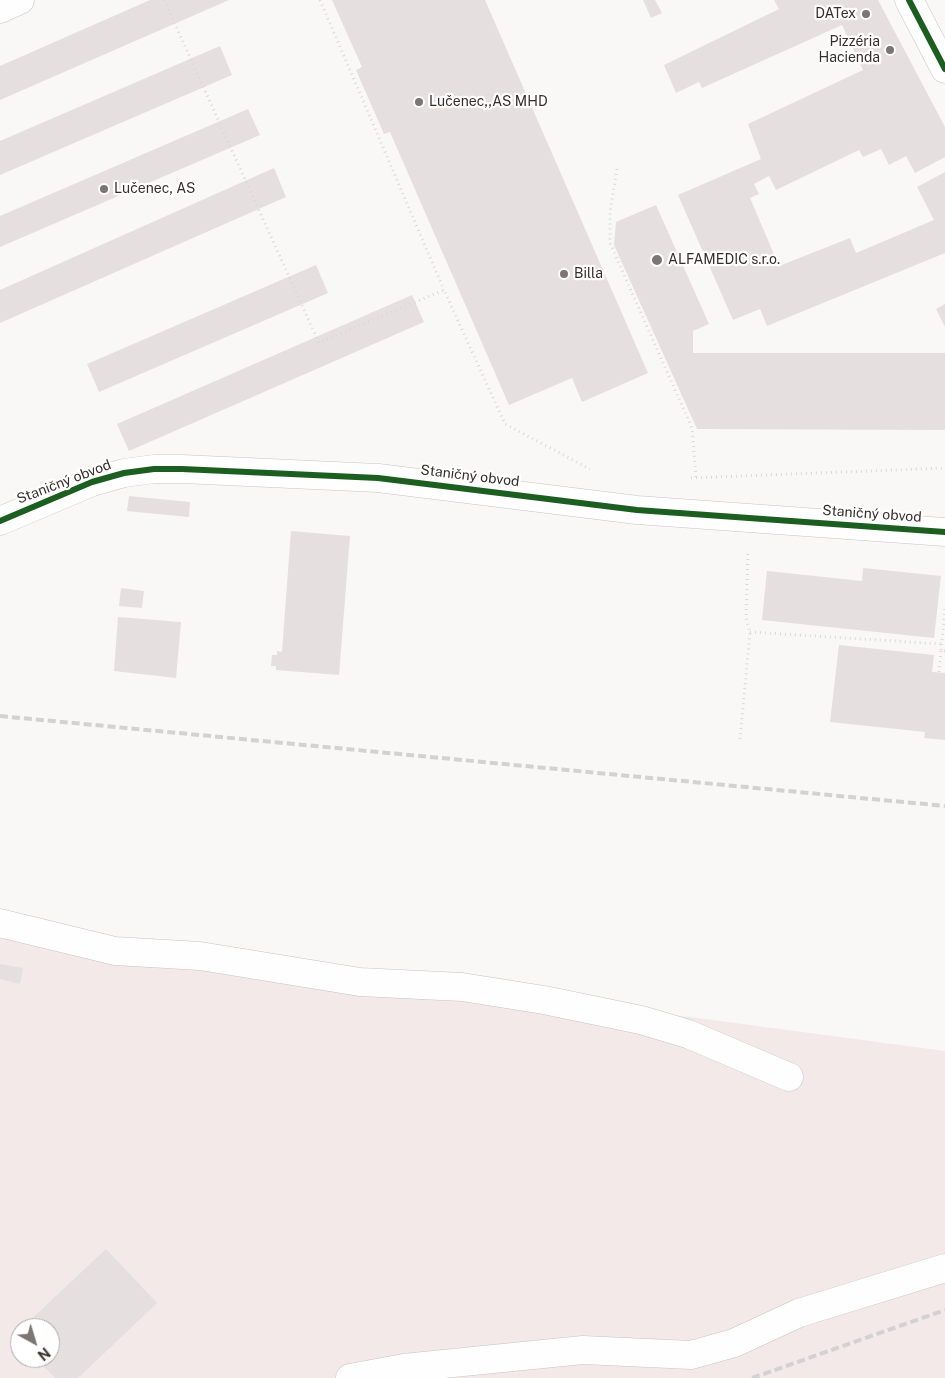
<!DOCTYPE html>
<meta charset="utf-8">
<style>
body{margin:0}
#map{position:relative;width:945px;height:1378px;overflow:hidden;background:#faf7f7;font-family:"Public Sans",sans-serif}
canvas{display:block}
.north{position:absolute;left:10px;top:1318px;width:50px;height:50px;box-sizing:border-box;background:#fff;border:1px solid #b0abab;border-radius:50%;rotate:141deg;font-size:14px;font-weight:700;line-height:20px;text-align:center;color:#392e2e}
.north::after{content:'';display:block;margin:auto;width:18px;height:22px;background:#7d7474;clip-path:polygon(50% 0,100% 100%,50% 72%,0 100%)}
</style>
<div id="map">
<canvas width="945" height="1378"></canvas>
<div class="north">N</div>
</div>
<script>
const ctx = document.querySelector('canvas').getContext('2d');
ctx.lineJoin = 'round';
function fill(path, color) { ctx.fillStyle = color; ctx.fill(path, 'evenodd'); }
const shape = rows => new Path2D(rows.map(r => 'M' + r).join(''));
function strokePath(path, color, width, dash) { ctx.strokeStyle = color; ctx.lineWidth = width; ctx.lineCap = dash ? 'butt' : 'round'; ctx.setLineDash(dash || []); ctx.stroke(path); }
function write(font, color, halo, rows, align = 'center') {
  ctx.font = font + ' "Public Sans",sans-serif'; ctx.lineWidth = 4.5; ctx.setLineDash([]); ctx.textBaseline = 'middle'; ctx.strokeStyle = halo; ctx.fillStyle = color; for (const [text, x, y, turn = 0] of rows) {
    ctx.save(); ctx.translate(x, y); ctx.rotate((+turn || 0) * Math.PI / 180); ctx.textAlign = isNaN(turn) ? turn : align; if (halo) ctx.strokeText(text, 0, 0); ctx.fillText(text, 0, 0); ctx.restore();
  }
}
const built = shape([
 [0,916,75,935,945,1051,945,1378,0,1378],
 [20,1328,50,1328,50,1358,20,1358]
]);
const building = shape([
 [150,0,229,0,0,100,0,66],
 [332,0,485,0,648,373,582,402,572,378,509,405,390,132,384,134,356,70,362,67],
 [643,0,655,0,662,13,651,18],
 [774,0,878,0,945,127,945,157,915,173,906,156,889,165,881,149,863,157,859,150,776,190,769,176,754,184,759,194,750,198,779,266,850,238,856,253,934,220,917,187,945,172,945,253,767,326,760,309,733,320,678,195,761,159,748,124,863,70,842,25,702,88,699,82,676,93,664,65,779,9],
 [220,46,232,75,0,175,0,141],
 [248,109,260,135,0,247,0,216],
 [274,168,286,197,0,323,0,290],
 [656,205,709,324,693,331,693,353,945,353,945,430,697,429,614,245,616,222],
 [316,265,328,293,99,392,87,364],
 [412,295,424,322,129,451,117,424],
 [945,304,945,327,936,309],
 [129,496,190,502,189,517,127,511],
 [291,531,350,536,339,675,276,670,276,666,271,666,272,655,277,655,277,651,282,652],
 [863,568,941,576,934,638,762,620,767,571,862,581],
 [121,588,144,591,142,608,119,606],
 [118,617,181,622,176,678,114,671],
 [839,645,934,655,932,672,945,673,945,740,924,738,925,732,830,722],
 [0,964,23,968,20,984,0,979],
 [106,1249,157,1303,78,1378,55,1378,36,1358,50,1358,50,1328,22,1328],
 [20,1330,20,1341,15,1335]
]);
const path = shape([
 [164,0,319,343,444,290,505,424,590,469],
 [320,0,444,290],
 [617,169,610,212,610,243,692,428,696,477],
 [691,478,945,468],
 [945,609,941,651,945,651],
 [750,632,942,644],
 [939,672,941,651],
 [740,739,750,632,746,618,748,552]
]);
const minor = shape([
 [909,0,945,69],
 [0,9,20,0],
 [0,521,92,482,124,473,154,469,182,469,378,478,637,510,945,532],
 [0,923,115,951,200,956,360,982,462,987,544,1000,641,1020,688,1034,789,1077],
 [350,1378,404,1368,583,1350,691,1355,734,1343,799,1313,945,1268]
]);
const rail = shape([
 [0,716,945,806],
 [752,1378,945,1310]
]);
const cycleway = shape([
 [909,0,945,69],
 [0,521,92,482,124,473,154,469,182,469,378,478,637,510,945,532]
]);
const markers = [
 [866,14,5,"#7d7474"],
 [890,50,5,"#7d7474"],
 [419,102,5,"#7d7474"],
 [104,189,5,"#7d7474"],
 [657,260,6,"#7d7474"],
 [564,274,5,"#7d7474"]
];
const poiNames = [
 ["DATex",856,14,"right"],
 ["Pizzéria",880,42,"right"],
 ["Hacienda",880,58,"right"],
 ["Lučenec,,AS MHD",429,102],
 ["Lučenec, AS",114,189],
 ["ALFAMEDIC s.r.o.",668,260],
 ["Billa",574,274]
];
const streetNames = [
 ["Staničný obvod",470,476,7],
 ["Staničný obvod",64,482,-21],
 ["Staničný obvod",872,514,4]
];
fill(built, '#f3e9e9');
fill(building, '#e6dfdf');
strokePath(minor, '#cac3c3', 29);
strokePath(path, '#dad8d8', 3, [1, 4]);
strokePath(minor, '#fefefe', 28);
strokePath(rail, '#d3d1d1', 4, [8, 4]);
strokePath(cycleway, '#1b5e20', 6);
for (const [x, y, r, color] of markers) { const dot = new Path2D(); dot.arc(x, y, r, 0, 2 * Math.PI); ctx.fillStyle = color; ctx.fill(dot); strokePath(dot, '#fff', 2); }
write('14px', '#392e2e', '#fff', poiNames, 'left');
write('14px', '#392e2e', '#fff', streetNames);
</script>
